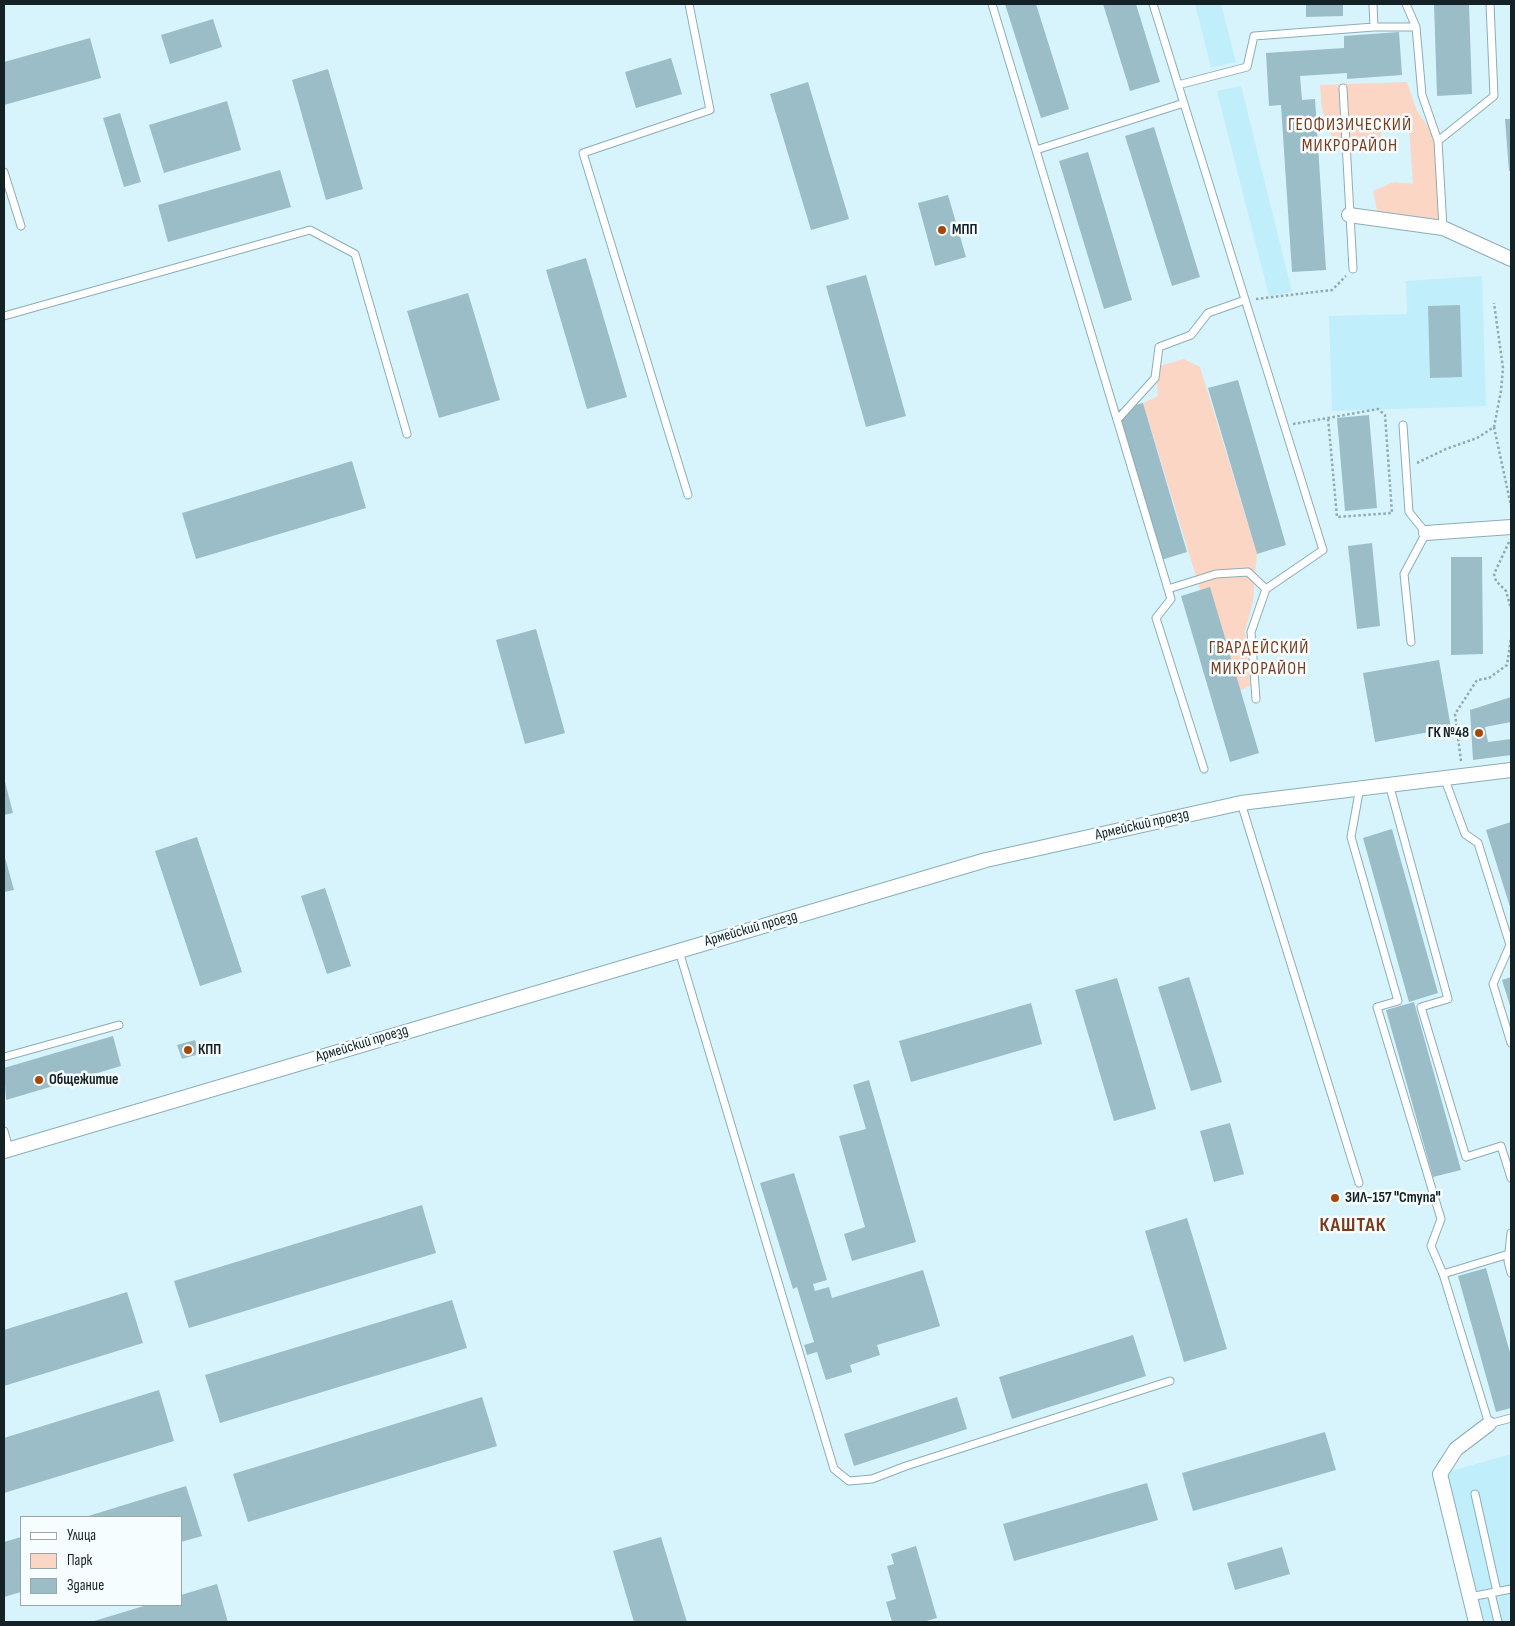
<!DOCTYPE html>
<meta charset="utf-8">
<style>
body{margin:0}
#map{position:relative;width:1515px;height:1626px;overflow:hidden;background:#d7f4fc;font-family:"Sofia Sans Condensed",sans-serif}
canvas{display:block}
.frame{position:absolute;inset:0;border:5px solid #142225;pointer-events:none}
.legend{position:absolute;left:20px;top:1516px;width:162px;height:90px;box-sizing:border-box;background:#f6fdff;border:1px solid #9ca5a8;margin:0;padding:6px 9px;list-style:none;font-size:15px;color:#142225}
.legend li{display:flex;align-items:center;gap:10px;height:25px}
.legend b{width:25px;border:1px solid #9ca5a8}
</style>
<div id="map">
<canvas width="1515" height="1626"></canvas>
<div class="frame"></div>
<ul class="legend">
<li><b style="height:6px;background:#fff"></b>Улица</li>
<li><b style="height:14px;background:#fbd6c5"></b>Парк</li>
<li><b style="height:14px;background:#9abdc7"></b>Здание</li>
</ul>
</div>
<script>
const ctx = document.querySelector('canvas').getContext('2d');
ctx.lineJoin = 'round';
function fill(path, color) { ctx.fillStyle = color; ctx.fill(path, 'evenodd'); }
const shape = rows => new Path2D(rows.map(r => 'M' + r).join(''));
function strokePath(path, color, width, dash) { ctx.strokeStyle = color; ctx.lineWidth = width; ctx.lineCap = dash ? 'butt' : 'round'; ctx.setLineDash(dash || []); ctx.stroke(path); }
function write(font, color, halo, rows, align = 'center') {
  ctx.font = font + ' "Sofia Sans Condensed",sans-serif'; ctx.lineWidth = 5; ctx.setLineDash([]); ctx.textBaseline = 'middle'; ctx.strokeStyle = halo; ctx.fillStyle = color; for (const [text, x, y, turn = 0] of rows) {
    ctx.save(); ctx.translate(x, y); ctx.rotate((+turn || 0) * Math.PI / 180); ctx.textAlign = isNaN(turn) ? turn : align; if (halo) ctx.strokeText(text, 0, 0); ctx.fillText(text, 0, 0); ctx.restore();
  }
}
const built = shape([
 [1195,4,1221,4,1236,62,1211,68],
 [1241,86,1292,292,1269,296,1217,91],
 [1482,276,1486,406,1332,411,1329,316,1407,314,1406,281],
 [1511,1454,1511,1622,1481,1622,1444,1473]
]);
const green = shape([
 [1407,82,1417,111,1438,141,1443,228,1379,219,1373,191,1394,182,1413,184,1409,128,1380,120,1382,151,1334,142,1322,109,1320,85],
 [1184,359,1200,367,1257,554,1253,602,1245,631,1250,686,1232,694,1143,403,1158,396,1156,367]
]);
const building = shape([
 [1005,4,1036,4,1069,109,1041,118],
 [1103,4,1136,4,1160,82,1130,91],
 [1306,4,1343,4,1343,16,1306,17],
 [1434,4,1469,4,1472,94,1437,96],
 [213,19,222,47,170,64,161,35],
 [1399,32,1402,75,1347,79,1347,73,1300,76,1302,100,1315,99,1326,270,1292,272,1281,105,1269,106,1266,53,1344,48,1344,36],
 [90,38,101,78,4,105,4,62],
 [671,58,682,94,636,108,625,72],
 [328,69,363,189,326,200,292,80],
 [808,82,849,219,811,230,770,94],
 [227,101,241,150,164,173,149,125],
 [120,113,141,182,124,187,103,118],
 [1505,119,1511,119,1511,171,1509,171],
 [1154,127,1200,277,1172,286,1125,136],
 [1088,152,1132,300,1104,309,1059,161],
 [280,170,291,207,168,242,158,205],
 [948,195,966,257,935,266,918,203],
 [586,258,627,397,587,409,546,270],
 [866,275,906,416,866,427,826,286],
 [468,293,500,400,439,418,407,311],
 [1460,305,1462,377,1430,378,1428,306],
 [1238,380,1286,545,1257,554,1208,388],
 [1143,403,1187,552,1158,561,1114,411],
 [1369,415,1377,508,1345,511,1337,418],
 [352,461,366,508,196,559,182,513],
 [1372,543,1380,626,1357,629,1348,546],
 [1451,557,1482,557,1483,654,1451,655],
 [1210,587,1259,753,1230,762,1181,596],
 [536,629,565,733,525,744,496,640],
 [1439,660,1451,728,1375,742,1363,673],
 [1511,697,1511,722,1485,727,1488,742,1511,739,1511,755,1473,760,1470,710],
 [4,778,13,813,4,815],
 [1511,822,1511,910,1486,830],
 [1392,829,1438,993,1409,1002,1363,838],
 [197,837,242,972,200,986,155,851],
 [4,854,14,890,4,892],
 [325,888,351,966,327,974,301,896],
 [1189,977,1222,1082,1191,1091,1158,987],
 [1511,977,1511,1009,1502,980],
 [1117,978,1156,1109,1114,1121,1075,990],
 [1414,1002,1461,1170,1433,1177,1386,1010],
 [1031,1003,1042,1044,911,1082,899,1041],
 [113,1036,121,1066,6,1100,4,1068],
 [195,1040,199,1054,182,1059,177,1045],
 [869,1080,916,1242,852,1261,844,1234,865,1227,839,1136,866,1129,853,1085],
 [1230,1123,1244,1174,1214,1182,1200,1131],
 [794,1173,827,1280,813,1284,815,1291,829,1287,832,1298,923,1270,940,1326,877,1345,880,1355,850,1365,852,1372,826,1380,817,1352,807,1355,804,1345,814,1342,797,1287,793,1289,760,1183],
 [422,1205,436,1253,189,1328,174,1281],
 [1187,1218,1227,1349,1184,1362,1145,1231],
 [1486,1268,1511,1356,1511,1408,1496,1412,1458,1276],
 [127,1292,143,1343,4,1386,4,1330],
 [452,1300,467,1348,220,1423,205,1375],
 [1133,1335,1146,1376,1012,1419,999,1377],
 [159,1390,174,1441,4,1493,4,1438],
 [482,1397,497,1446,248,1522,233,1474],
 [957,1397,967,1429,854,1466,844,1434],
 [1325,1432,1336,1470,1193,1511,1182,1473],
 [1147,1483,1158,1520,1014,1561,1003,1524],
 [186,1486,202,1536,181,1542,181,1517,85,1517],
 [21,1537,21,1592,4,1597,4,1542],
 [661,1537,687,1622,634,1622,613,1551],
 [916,1546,937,1618,923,1622,892,1622,886,1602,896,1599,887,1566,894,1564,891,1554],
 [1282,1547,1290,1574,1235,1590,1227,1563],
 [217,1584,228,1622,91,1622,147,1605,181,1605,181,1595]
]);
const path = shape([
 [1256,299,1332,290,1346,276],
 [1293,424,1328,418,1378,409,1385,415,1392,513,1337,517,1328,418],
 [1494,427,1511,506],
 [1417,463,1446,449,1477,438,1494,427,1501,391,1503,368,1494,303],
 [1509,542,1494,574,1496,581,1506,591,1511,609],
 [1461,761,1455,714,1477,680,1489,678,1507,665,1511,638]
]);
const service = shape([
 [992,4,1171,599,1156,618,1204,769],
 [1153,4,1323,550,1266,589,1251,632,1256,699],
 [1373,4,1374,27],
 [1406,4,1416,27,1422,95,1438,141,1443,228],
 [1178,85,1247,67,1254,36,1374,27,1416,27],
 [1343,88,1353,269],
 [1438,141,1494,96,1490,4],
 [1036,150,1184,103],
 [4,172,21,226],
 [4,316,310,230,355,254,407,434],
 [1117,420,1155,378,1159,347,1191,335,1208,313,1245,300],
 [1403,425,1409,512,1426,533,1404,574,1411,642],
 [688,495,583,153,710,110,689,4],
 [1168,589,1216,574,1248,572,1266,589],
 [1444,777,1465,834,1478,843,1510,945,1493,984,1511,1043],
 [1389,784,1448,999,1421,1007,1466,1157,1501,1146,1511,1178],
 [1360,787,1351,837,1398,1001,1377,1007,1441,1219,1431,1246,1443,1274,1509,1254],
 [1241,803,1359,1183],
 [679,951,834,1469,849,1481,872,1479,906,1466,1170,1381],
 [4,1057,119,1025],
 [4,1131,9,1149],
 [1511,1233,1508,1261,1511,1273],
 [1443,1274,1489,1424,1511,1418],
 [1475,1494,1497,1592],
 [1491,1593,1498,1622],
 [1470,1597,1511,1589]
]);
const minor = shape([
 [1349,215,1443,228,1511,259],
 [1426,533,1511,527],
 [4,1151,986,860,1241,803,1511,770],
 [1476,1622,1440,1474,1456,1449,1489,1424]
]);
const markers = [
 [942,230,5,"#a84705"],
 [1479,733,5,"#a84705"],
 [188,1050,5,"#a84705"],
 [39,1080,5,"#a84705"],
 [1335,1198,5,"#a84705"]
];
const poiNames = [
 ["МПП",952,230],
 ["ГК №48",1469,733,"right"],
 ["КПП",198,1050],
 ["Общежитие",49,1080],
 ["ЗИЛ-157 \"Ступа\"",1345,1198]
];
const streetNames = [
 ["Армейский проезд",1142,825,-13],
 ["Армейский проезд",751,929,-16],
 ["Армейский проезд",362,1044,-17]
];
const quarterNames = [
 ["ГЕОФИЗИЧЕСКИЙ",1350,125],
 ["МИКРОРАЙОН",1350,146],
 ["ГВАРДЕЙСКИЙ",1259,648],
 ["МИКРОРАЙОН",1259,669]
];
const districtNames = [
 ["КАШТАК",1353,1226]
];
fill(built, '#c1eefb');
fill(green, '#fbd6c5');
fill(building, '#9abdc7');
strokePath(service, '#8badb7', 9);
strokePath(minor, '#8badb7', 16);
strokePath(path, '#91a9af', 2.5, [2.5, 2.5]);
strokePath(service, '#fff', 7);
strokePath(minor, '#fff', 14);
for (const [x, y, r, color] of markers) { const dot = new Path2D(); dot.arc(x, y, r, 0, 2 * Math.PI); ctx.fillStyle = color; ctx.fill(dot); strokePath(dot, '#f6fdff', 2); }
write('bold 15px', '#142225', '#f6fdff', poiNames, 'left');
write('15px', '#142225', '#f6fdff', streetNames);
ctx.letterSpacing = '1px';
write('18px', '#7c3c1b', '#f6fdff', quarterNames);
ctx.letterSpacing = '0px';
ctx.letterSpacing = '1px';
write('bold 20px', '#7c3c1b', '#f6fdff', districtNames);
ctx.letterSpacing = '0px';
</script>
